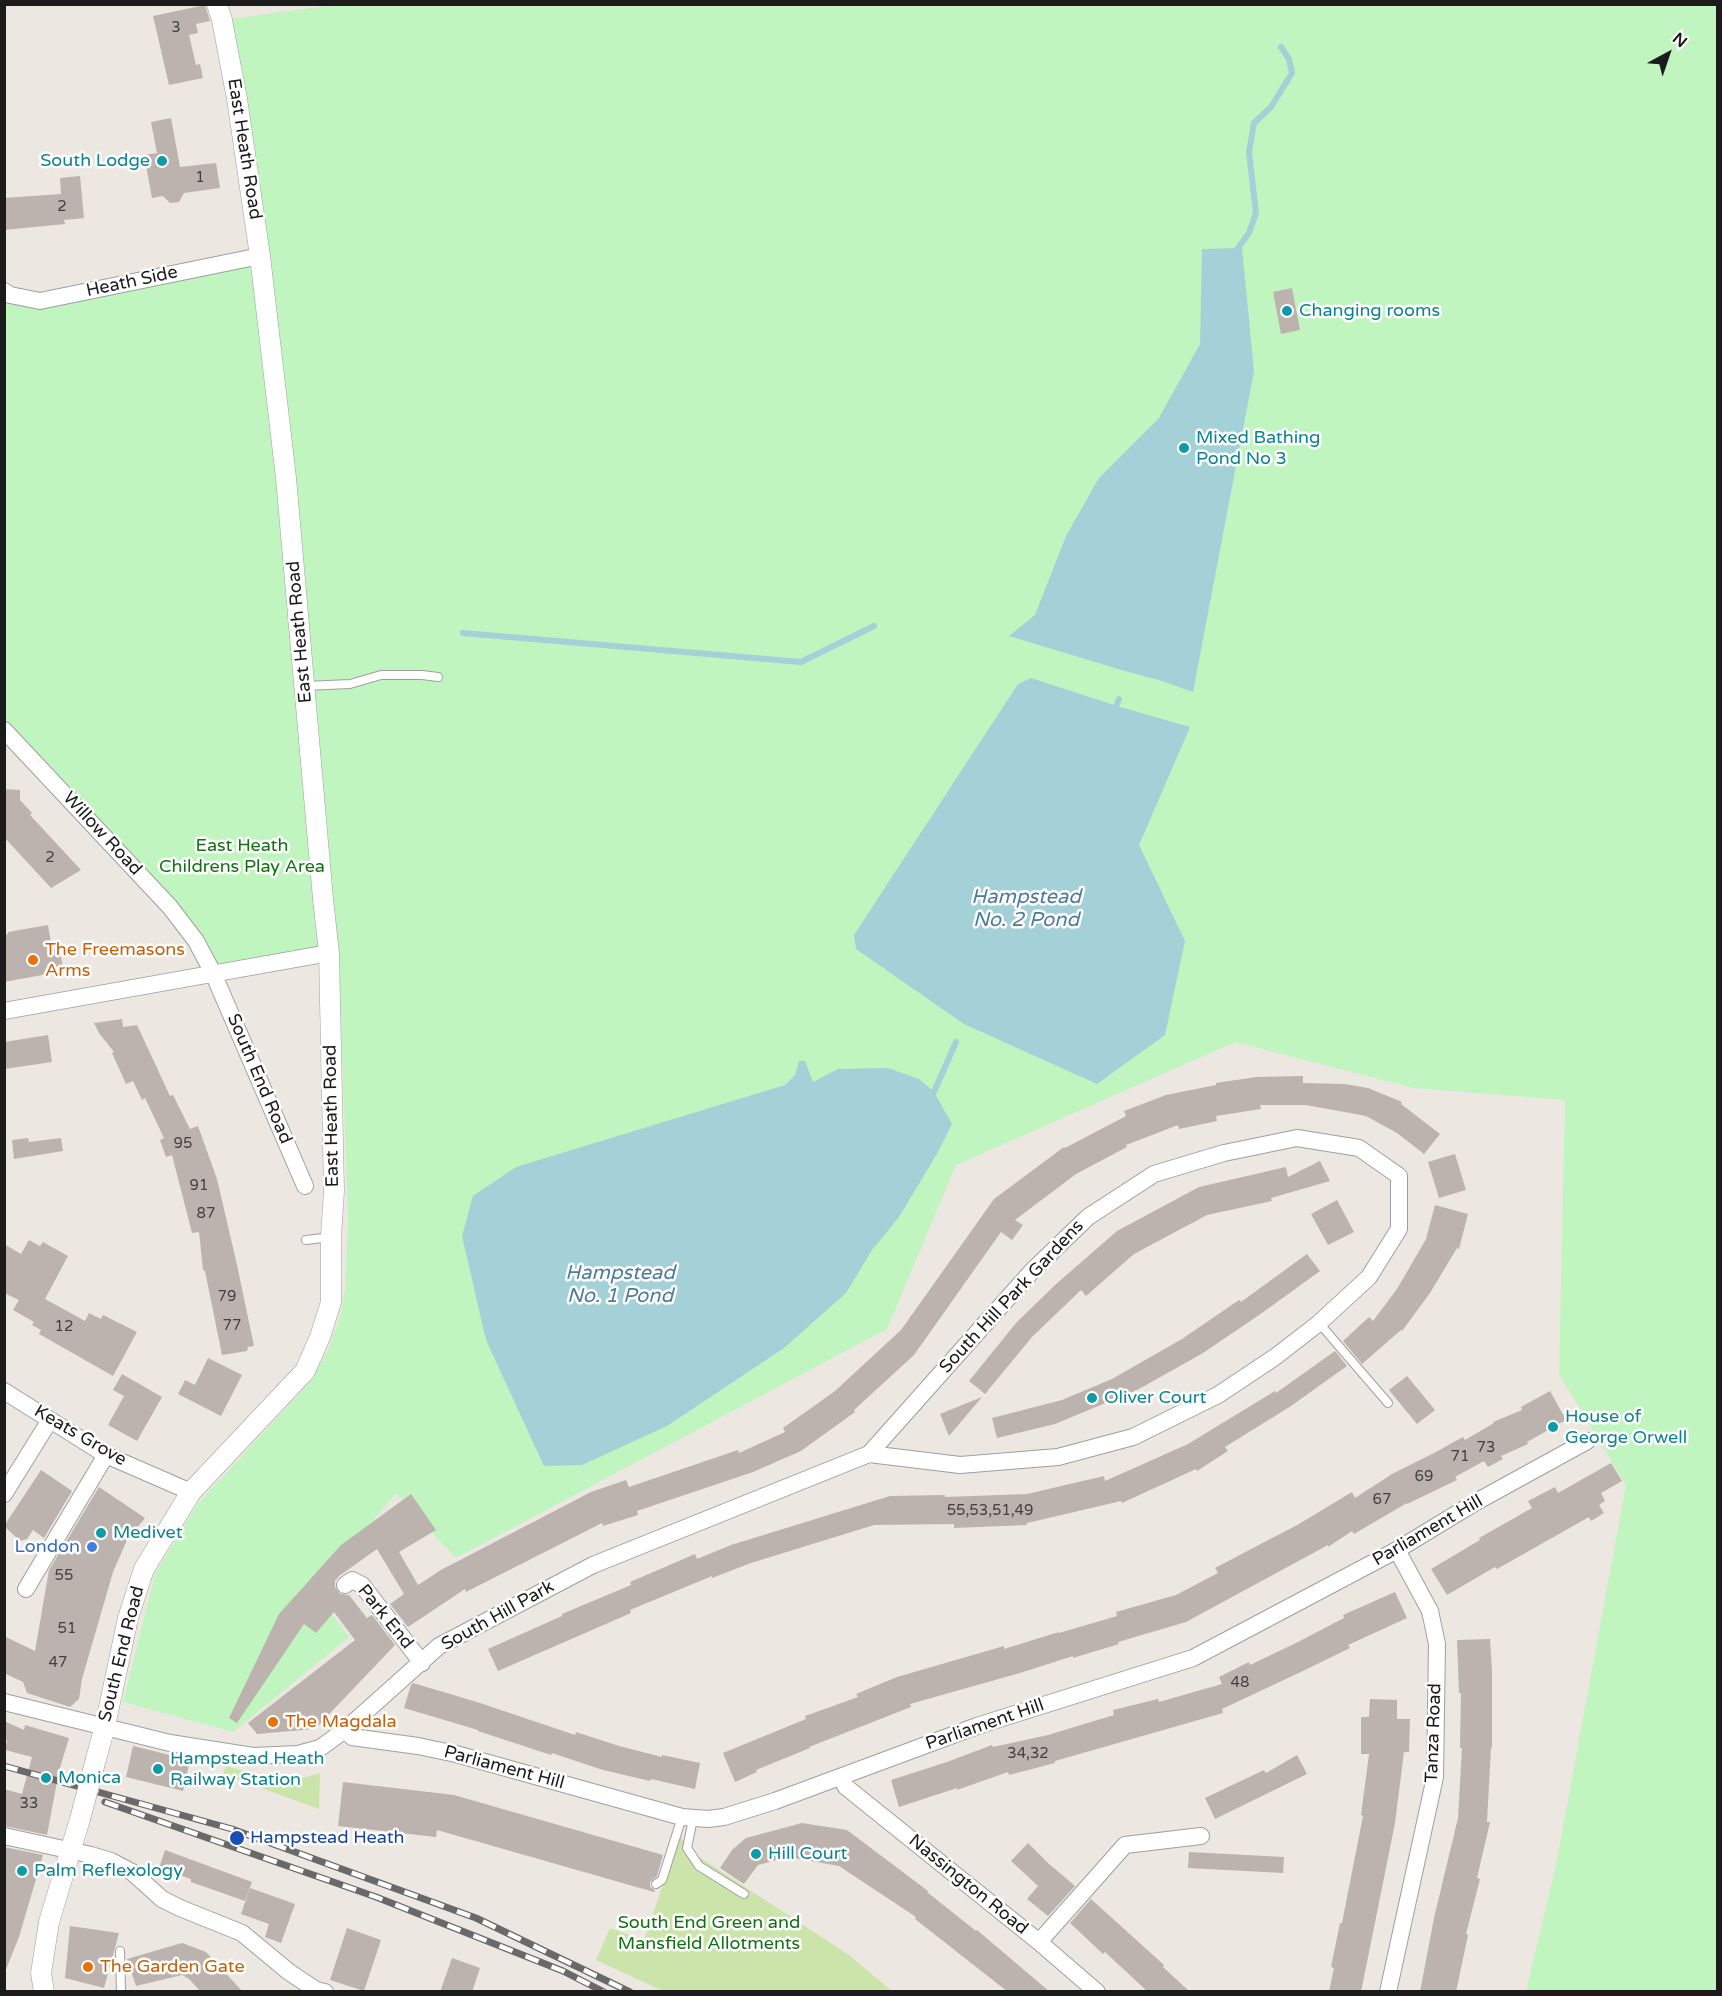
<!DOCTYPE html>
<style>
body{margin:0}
#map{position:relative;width:1722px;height:1996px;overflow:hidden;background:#ece7e1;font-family:"Varela Round",sans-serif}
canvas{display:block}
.frame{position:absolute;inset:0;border:6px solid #1b1b1b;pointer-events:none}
.north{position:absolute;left:1638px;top:24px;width:60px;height:60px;-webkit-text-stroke:4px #fff;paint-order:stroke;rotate:40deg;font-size:16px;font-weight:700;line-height:24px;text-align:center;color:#1b1b1b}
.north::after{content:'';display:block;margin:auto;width:21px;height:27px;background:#1b1b1b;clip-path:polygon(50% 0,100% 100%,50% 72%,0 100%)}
</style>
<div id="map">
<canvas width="1722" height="1996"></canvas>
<div class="frame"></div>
<div class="north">N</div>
</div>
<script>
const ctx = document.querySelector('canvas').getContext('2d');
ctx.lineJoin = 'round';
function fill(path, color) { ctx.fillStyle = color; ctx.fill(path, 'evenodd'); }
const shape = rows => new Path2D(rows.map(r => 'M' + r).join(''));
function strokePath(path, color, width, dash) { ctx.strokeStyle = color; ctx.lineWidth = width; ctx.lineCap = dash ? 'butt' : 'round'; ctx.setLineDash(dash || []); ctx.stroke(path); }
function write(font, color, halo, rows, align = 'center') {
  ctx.font = font + ' "Varela Round",sans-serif'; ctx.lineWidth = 5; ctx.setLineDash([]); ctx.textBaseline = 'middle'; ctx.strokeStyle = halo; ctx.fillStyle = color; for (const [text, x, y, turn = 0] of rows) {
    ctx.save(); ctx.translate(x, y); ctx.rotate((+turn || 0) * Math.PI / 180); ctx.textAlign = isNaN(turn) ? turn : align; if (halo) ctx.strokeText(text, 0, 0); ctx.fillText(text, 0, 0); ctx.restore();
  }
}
const grass = shape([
 [226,1766,272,1779,299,1779,320,1773,319,1809,223,1774],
 [680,1836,690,1851,849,1955,892,1991,663,1991,596,1960,610,1928,644,1940]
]);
const park = shape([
 [342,4,1717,5,1717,1991,1526,1991,1556,1865,1626,1485,1559,1374,1565,1100,1414,1088,1235,1042,956,1165,887,1329,456,1558,396,1493,315,1590,349,1637,233,1732,123,1702,155,1574,196,1506,310,1382,328,1350,339,1320,345,1291,348,1222,339,960,329,953,213,973,196,941,5,730,5,291,40,301,260,256,222,20]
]);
const water = shape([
 [1242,248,1254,371,1193,692,1162,681,1125,671,1009,636,1035,615,1066,536,1099,478,1159,418,1200,344,1202,249],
 [1031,678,1117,706,1190,727,1139,845,1185,941,1165,1035,1097,1084,964,1024,856,949,854,935,1018,684],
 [799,1061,805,1061,813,1082,838,1069,888,1068,919,1079,934,1092,952,1124,938,1152,899,1217,872,1250,846,1293,784,1348,667,1426,582,1465,544,1466,486,1340,462,1236,473,1196,516,1167,785,1085,795,1075]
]);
const stream = shape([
 [1236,255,1238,248,1249,233,1256,213,1249,152,1254,123,1271,107,1292,73,1289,59,1281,47],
 [463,633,801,662,874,626],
 [1114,712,1119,699],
 [927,1096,934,1092,956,1042]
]);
const building = shape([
 [205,5,210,21,196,24,198,33,189,35,196,65,200,64,203,78,169,85,153,16],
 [171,118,180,167,216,163,220,188,184,193,179,202,170,203,163,196,152,198,144,155,157,153,151,122],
 [80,176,84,218,64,220,65,224,4,230,4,198,61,194,60,178],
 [1292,288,1300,330,1281,334,1273,292],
 [4,789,20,790,20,800,32,813,30,815,81,870,51,888,4,837],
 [48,925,52,949,59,948,64,971,4,982,4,935,8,934,8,932],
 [122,1019,123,1027,137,1025,170,1096,173,1095,190,1129,198,1126,217,1179,237,1265,254,1346,248,1347,247,1351,222,1355,205,1271,203,1270,199,1232,192,1233,172,1155,166,1157,160,1140,164,1138,145,1098,142,1100,133,1081,126,1084,112,1053,114,1052,99,1033,94,1023],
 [48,1035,52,1062,4,1069,4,1042],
 [1303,1076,1303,1083,1344,1084,1368,1088,1402,1102,1401,1104,1440,1134,1424,1154,1397,1133,1366,1116,1306,1105,1260,1105,1261,1109,1216,1116,1217,1121,1179,1129,1178,1125,1126,1145,1127,1147,1076,1174,1015,1220,1023,1225,1012,1240,1001,1232,914,1355,854,1410,855,1412,801,1451,753,1472,637,1511,638,1515,603,1526,602,1523,466,1592,465,1589,408,1627,390,1604,404,1594,377,1549,339,1576,335,1581,335,1587,340,1594,349,1595,367,1618,372,1615,395,1645,315,1729,257,1734,248,1723,355,1640,334,1612,316,1633,304,1624,237,1723,229,1718,279,1614,341,1545,411,1494,436,1530,399,1552,418,1585,441,1570,591,1492,626,1480,629,1487,738,1450,739,1453,785,1432,783,1428,835,1391,901,1330,994,1199,1064,1147,1065,1148,1126,1116,1124,1111,1166,1095,1216,1085,1216,1083,1256,1077],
 [28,1138,29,1142,61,1138,63,1151,14,1159,12,1140],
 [1455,1154,1466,1190,1439,1198,1428,1162],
 [1320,1161,1330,1181,1271,1198,1272,1201,1207,1215,1134,1254,1086,1296,1081,1290,1032,1337,985,1394,969,1381,1016,1323,1055,1285,1117,1231,1199,1187,1286,1167,1288,1177],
 [1337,1200,1354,1232,1328,1245,1311,1214],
 [1435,1205,1468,1214,1459,1249,1457,1248,1430,1293,1402,1331,1401,1330,1362,1364,1343,1341,1369,1317,1373,1321,1397,1289,1426,1239],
 [29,1240,40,1246,43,1242,68,1256,45,1299,85,1321,89,1313,101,1319,103,1315,137,1332,113,1376,39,1334,41,1330,32,1325,34,1322,13,1310,19,1300,4,1293,4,1244,21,1254],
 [1307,1254,1320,1271,1262,1313,1203,1353,1139,1389,1055,1424,997,1438,992,1418,1062,1400,1112,1379,1182,1339,1239,1300,1241,1302],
 [1335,1351,1347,1366,1291,1406,1225,1447,1228,1451,1197,1471,1196,1469,1122,1503,1121,1501,1027,1523,1027,1525,954,1528,954,1524,874,1525,751,1563,712,1578,712,1576,630,1610,631,1613,498,1671,488,1649,562,1616,562,1614,631,1585,630,1582,695,1554,697,1559,731,1545,890,1496,945,1495,945,1497,1027,1494,1104,1476,1105,1481,1188,1444,1275,1391,1276,1393],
 [208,1358,242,1375,221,1416,178,1394,185,1380,195,1385],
 [122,1374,162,1397,137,1441,108,1425,124,1396,113,1390],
 [1407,1376,1435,1410,1417,1424,1389,1390],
 [1550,1391,1566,1420,1527,1442,1528,1444,1501,1456,1503,1459,1488,1467,1484,1461,1455,1477,1457,1480,1407,1504,1407,1503,1354,1534,1352,1531,1328,1547,1328,1545,1186,1622,1118,1642,1119,1644,1073,1658,1073,1656,1020,1673,910,1704,911,1707,809,1747,810,1748,756,1770,757,1772,735,1782,723,1753,806,1719,805,1716,858,1697,856,1694,897,1677,1004,1646,1004,1649,1059,1632,1059,1633,1117,1616,1116,1612,1176,1595,1218,1573,1215,1568,1299,1524,1352,1492,1355,1498,1392,1474,1434,1453,1463,1437,1465,1440,1494,1423,1493,1422,1522,1410,1521,1407],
 [982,1397,949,1436,940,1414],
 [1611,1463,1622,1481,1601,1493,1605,1501,1599,1505,1604,1513,1591,1521,1589,1517,1497,1569,1495,1567,1447,1595,1431,1569,1480,1540,1479,1538,1532,1508,1528,1501,1555,1487,1558,1493],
 [41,1470,72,1491,44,1538,33,1530,27,1539,20,1541,4,1526],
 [99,1487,145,1518,127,1540,113,1572,82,1679,79,1699,70,1707,27,1693,23,1682,4,1673,4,1636,35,1651,49,1570],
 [1395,1592,1407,1618,1348,1645,1350,1648,1305,1670,1222,1709,1223,1713,1055,1761,1055,1763,1009,1775,1008,1772,957,1790,957,1788,899,1807,891,1780,947,1762,992,1745,993,1747,1048,1735,1114,1715,1113,1710,1158,1699,1159,1702,1222,1684,1219,1677,1249,1662,1250,1665,1296,1643,1344,1618,1343,1615],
 [1490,1639,1492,1671,1492,1748,1491,1748,1487,1822,1490,1822,1477,1878,1480,1879,1466,1934,1468,1935,1456,1992,1420,1992,1434,1918,1458,1818,1462,1748,1460,1748,1461,1693,1459,1693,1457,1640],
 [413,1683,477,1702,575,1735,576,1732,619,1746,662,1757,662,1755,700,1763,695,1789,651,1779,650,1781,603,1770,552,1753,551,1755,478,1731,478,1730,404,1708,411,1685],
 [1370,1699,1397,1700,1397,1719,1410,1719,1409,1752,1404,1752,1395,1823,1361,1992,1329,1992,1334,1968,1331,1967,1340,1923,1342,1923,1363,1816,1361,1815,1369,1754,1361,1754,1361,1717,1369,1717],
 [4,1721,24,1730,25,1725,69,1738,59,1771,47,1835,4,1826,4,1789,22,1794,32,1757,5,1750,7,1740,4,1740],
 [133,1746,190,1760,183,1791,126,1777],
 [1297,1755,1307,1774,1215,1819,1205,1798,1264,1770,1266,1773],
 [343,1782,454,1795,663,1855,657,1876,650,1882,650,1887,655,1890,654,1892,437,1830,436,1837,338,1826],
 [802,1823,847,1830,928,1891,927,1892,976,1931,977,1930,1050,1992,1008,1992,915,1919,916,1917,839,1866,788,1857,758,1865,744,1884,720,1868,732,1850,746,1838],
 [1028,1843,1048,1863,1075,1886,1048,1916,1027,1899,1038,1886,1011,1861],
 [4,1847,43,1855,19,1937,5,1972],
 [165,1850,252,1882,245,1901,191,1882,191,1879,159,1868],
 [1189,1852,1284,1857,1283,1873,1188,1868],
 [250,1888,295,1904,281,1943,265,1937,269,1924,241,1914],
 [1091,1899,1164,1965,1163,1967,1190,1992,1148,1992,1105,1952,1103,1954,1070,1923],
 [70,1926,119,1933,104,1988,65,1978],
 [347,1928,381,1940,364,1991,330,1980],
 [182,1943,206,1952,243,1992,201,1992,189,1979,182,1975,136,1986,127,1959],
 [452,1958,480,1968,472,1992,440,1992]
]);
const service = shape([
 [305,686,350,684,381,675,422,675,438,677],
 [306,1240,331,1237],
 [1319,1323,1388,1403],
 [693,1819,687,1848,699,1866,744,1894],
 [656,1884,662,1880,682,1817],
 [120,1951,121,1992]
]);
const minor = shape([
 [4,291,10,295,40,301,260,256],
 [4,730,170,907,196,941,213,973,305,1186],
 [4,1011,329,953],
 [4,1391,106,1455,191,1492],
 [4,1494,50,1420],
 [345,1585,352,1580,362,1585,422,1663],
 [26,1589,106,1455],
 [4,1702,170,1743,253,1756,298,1754,320,1748,345,1730,439,1646,593,1565,869,1454,1032,1271,1088,1217,1154,1174,1224,1153,1297,1138,1359,1148,1399,1176,1399,1229,1369,1277,1319,1323,1275,1357,1218,1395,1133,1437,1058,1457,960,1465,869,1454],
 [345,1730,352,1737,418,1746,456,1754,682,1817,708,1819,724,1817,775,1801,977,1726,1193,1658,1397,1550,1476,1502,1587,1441],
 [840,1777,846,1787,1039,1942,1097,1992],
 [4,1836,91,1855,111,1861,132,1872,162,1899,180,1908,242,1933,289,1972,316,1990,325,1992],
 [1039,1942,1125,1845,1201,1836],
 [1388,1992,1435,1777,1437,1644,1430,1611,1397,1550]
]);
const tertiary = shape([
 [96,1759,105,1726,128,1618,144,1569,191,1492,305,1371,320,1337,331,1302,331,1237,334,1191,329,953,323,899,286,478,260,256,237,99,222,20,217,4],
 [44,1992,41,1973,49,1922,80,1819]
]);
const rail = shape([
 [4,1766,232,1829,476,1918,630,1992],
 [105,1802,376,1897,563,1971,604,1992]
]);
const tertiaryBridge = shape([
 [80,1819,96,1759]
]);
const markers = [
 [162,161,6,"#0f9aa8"],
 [1287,311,6,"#0f9aa8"],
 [1184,448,6,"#0f9aa8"],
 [33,960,6,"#e8710a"],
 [1092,1398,6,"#0f9aa8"],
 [1553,1427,6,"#0f9aa8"],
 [101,1533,6,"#0f9aa8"],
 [92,1547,6,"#3f7fe0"],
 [273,1722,6,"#e8710a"],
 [158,1769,6,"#0f9aa8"],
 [46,1778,6,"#0f9aa8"],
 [237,1838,8,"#1a4fb4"],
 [756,1854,6,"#0f9aa8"],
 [22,1871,6,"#0f9aa8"],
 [88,1967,6,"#e8710a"]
];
const numberNames = [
 ["3",176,28],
 ["1",200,178],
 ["2",62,207],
 ["2",50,858],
 ["95",183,1144],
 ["91",199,1186],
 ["87",206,1214],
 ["79",227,1297],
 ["77",232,1326],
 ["12",64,1327],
 ["73",1486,1448],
 ["71",1460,1457],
 ["69",1424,1477],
 ["67",1382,1500],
 ["55,53,51,49",990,1511],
 ["55",64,1576],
 ["51",67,1629],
 ["47",58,1663],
 ["48",1240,1683],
 ["34,32",1028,1754],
 ["33",29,1804]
];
const streetNames = [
 ["East Heath Road",244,149,81],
 ["Heath Side",132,282,-12],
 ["East Heath Road",300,632,-95],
 ["Willow Road",102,834,47],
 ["South End Road",259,1079,67],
 ["East Heath Road",332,1116,-91],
 ["South Hill Park Gardens",1012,1297,-47],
 ["Keats Grove",80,1436,30],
 ["Parliament Hill",1428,1531,-30],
 ["South Hill Park",498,1616,-29],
 ["Park End",385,1617,51],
 ["South End Road",122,1654,-76],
 ["Parliament Hill",985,1725,-19],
 ["Tanza Road",1434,1733,-88],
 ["Parliament Hill",504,1768,15],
 ["Nassington Road",968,1885,39]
];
const cultureNames = [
 ["South Lodge",150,161,"right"],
 ["Changing rooms",1299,311],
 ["Mixed Bathing",1196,438],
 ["Pond No 3",1196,459],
 ["Oliver Court",1104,1398],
 ["House of",1565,1417],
 ["George Orwell",1565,1438],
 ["Medivet",113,1533],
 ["Hampstead Heath",170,1759],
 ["Railway Station",170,1780],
 ["Monica",58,1778],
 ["Hill Court",768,1854],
 ["Palm Reflexology",34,1871]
];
const parkNames = [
 ["East Heath",242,846],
 ["Childrens Play Area",242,867],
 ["South End Green and",709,1923],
 ["Mansfield Allotments",709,1944]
];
const foodNames = [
 ["The Freemasons",45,950],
 ["Arms",45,971],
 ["The Magdala",285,1722],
 ["The Garden Gate",100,1967]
];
const shopNames = [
 ["London",80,1547]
];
const transitNames = [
 ["Hampstead Heath",250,1838]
];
const waterNames = [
 ["Hampstead",1026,898],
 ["No. 2 Pond",1026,921],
 ["Hampstead",620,1274],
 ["No. 1 Pond",620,1297]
];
fill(grass, '#cbe4a9');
fill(park, '#c0f5bf');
fill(water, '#a4d0d7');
strokePath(stream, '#a4d0d7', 6);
fill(building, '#bcb3ae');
strokePath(service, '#9f9f9f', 10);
strokePath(minor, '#9f9f9f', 18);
strokePath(tertiary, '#9f9f9f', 21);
strokePath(service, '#fff', 8);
strokePath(minor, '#fff', 16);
strokePath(tertiary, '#fff', 20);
strokePath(rail, '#696969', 7);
strokePath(rail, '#fff', 4.5, [14]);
strokePath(tertiaryBridge, '#9f9f9f', 21, []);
strokePath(tertiaryBridge, '#fff', 20);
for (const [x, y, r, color] of markers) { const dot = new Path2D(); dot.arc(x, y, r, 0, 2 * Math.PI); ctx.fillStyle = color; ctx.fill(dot); strokePath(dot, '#fff', 2); }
write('15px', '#434140', null, numberNames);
write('18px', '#1b1b1b', '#fff', streetNames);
write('18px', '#0d838f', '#fff', cultureNames, 'left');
write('18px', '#137012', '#fff', parkNames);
write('18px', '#c56008', '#fff', foodNames, 'left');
write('18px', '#366cbe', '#fff', shopNames, 'right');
write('18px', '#164399', '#fff', transitNames, 'left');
write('italic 20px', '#4c7b9c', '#fff', waterNames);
</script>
